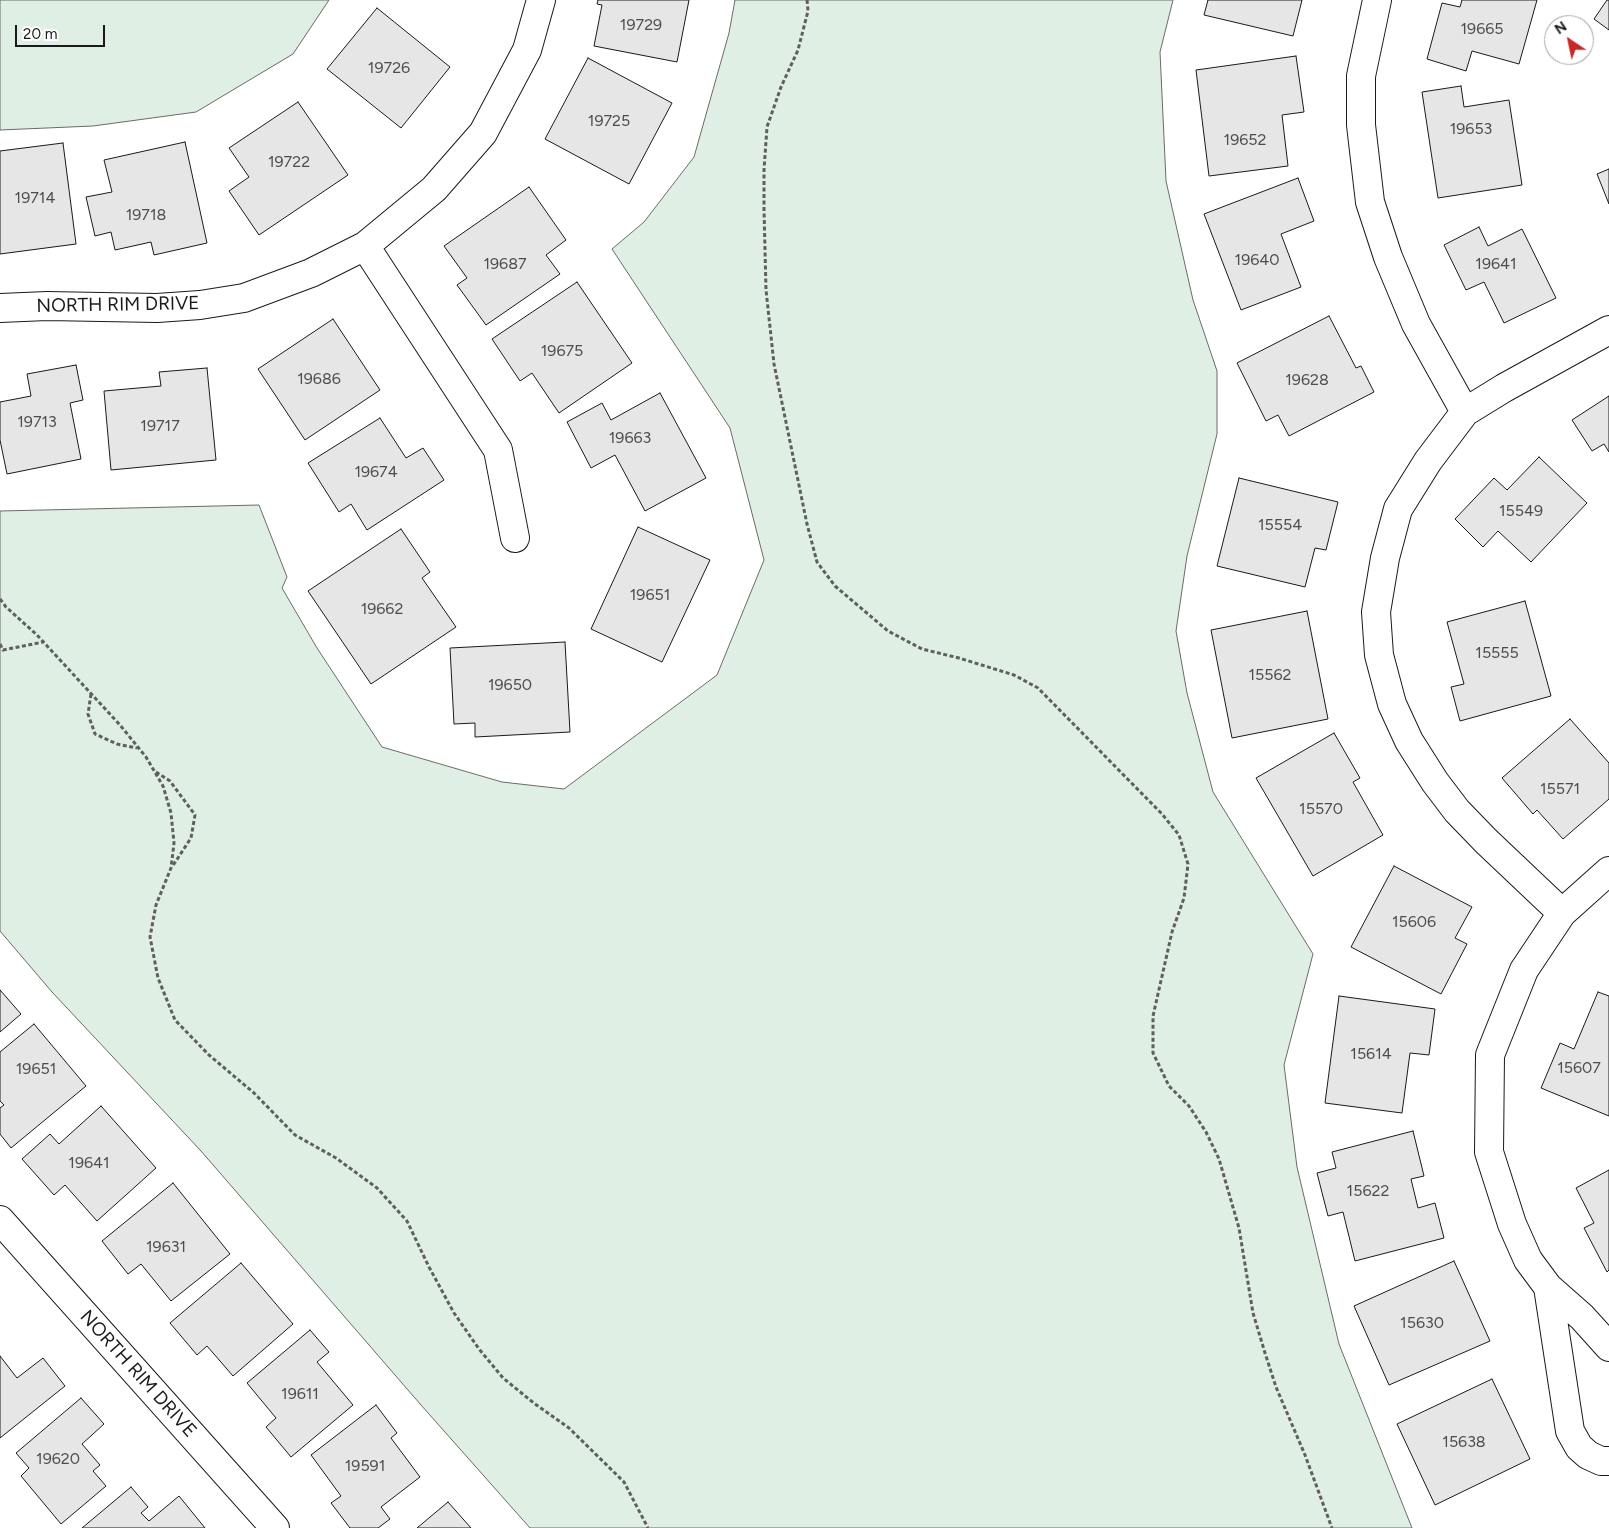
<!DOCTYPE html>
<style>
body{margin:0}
#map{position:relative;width:1609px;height:1528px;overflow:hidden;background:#fff;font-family:Figtree,sans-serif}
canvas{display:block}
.north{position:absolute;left:1544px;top:15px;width:50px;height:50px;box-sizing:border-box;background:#fff;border:1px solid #a3a3a3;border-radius:50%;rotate:326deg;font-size:14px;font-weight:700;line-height:20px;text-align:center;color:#1a1a1a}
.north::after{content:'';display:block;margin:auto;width:18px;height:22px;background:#c62828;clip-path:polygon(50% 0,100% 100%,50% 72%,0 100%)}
.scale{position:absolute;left:15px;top:25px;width:90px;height:22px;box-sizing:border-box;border:2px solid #1a1a1a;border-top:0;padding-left:6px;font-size:15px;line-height:18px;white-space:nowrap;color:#1a1a1a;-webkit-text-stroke:4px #fff;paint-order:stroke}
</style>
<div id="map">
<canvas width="1609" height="1528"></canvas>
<div class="north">N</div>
<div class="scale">20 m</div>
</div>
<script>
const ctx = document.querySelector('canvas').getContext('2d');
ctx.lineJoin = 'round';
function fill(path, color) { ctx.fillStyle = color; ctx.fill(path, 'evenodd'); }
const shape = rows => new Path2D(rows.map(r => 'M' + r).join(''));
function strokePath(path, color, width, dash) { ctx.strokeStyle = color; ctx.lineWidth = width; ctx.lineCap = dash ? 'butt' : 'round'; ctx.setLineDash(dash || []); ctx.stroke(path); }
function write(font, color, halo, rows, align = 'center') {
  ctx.font = font + ' Figtree,sans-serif'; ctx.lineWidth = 4; ctx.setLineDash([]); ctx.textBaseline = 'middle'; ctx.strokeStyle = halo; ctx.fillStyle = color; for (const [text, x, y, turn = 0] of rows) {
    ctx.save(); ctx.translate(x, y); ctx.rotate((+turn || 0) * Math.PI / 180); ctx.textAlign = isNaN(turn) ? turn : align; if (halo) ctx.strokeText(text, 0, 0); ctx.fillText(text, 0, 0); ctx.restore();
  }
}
const green = shape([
 [0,0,329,0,293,54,196,112,93,126,0,130,0,0],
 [735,0,1173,0,1160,52,1166,181,1193,300,1217,371,1217,434,1187,556,1176,631,1187,693,1213,792,1313,954,1284,1065,1297,1167,1339,1344,1412,1528,530,1528,421,1405,201,1151,52,992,0,931,0,511,259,505,287,577,282,588,317,648,382,747,502,782,564,789,717,675,764,560,730,428,612,249,644,222,694,157,729,33,735,0]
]);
const building = shape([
 [598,0,689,0,677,62,594,46,602,5,597,4,598,0],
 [1208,0,1302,0,1293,36,1204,15,1208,0],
 [1462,0,1537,0,1519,64,1472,51,1466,71,1427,59,1442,3,1460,7,1462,0],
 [1607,0,1609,0,1609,30,1594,19,1607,0],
 [377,8,450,67,401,128,327,69,377,8],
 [1296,56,1304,112,1282,115,1288,166,1209,176,1196,70,1296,56],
 [588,58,672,103,629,184,545,139,588,58],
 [1461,86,1464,107,1509,100,1522,185,1438,198,1422,92,1461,86],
 [298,102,348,175,259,235,229,191,249,177,229,148,298,102],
 [185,142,207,243,154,255,151,242,115,250,111,232,95,236,86,197,112,192,104,160,185,142],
 [63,143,76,244,0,254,0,151,63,143],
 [1609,169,1609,204,1597,174,1609,169],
 [1298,178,1314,221,1281,234,1301,287,1241,310,1204,214,1298,178],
 [529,187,566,240,546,255,560,274,486,325,457,285,467,278,444,246,529,187],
 [1479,227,1488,246,1522,229,1556,298,1504,323,1484,282,1466,290,1444,245,1479,227],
 [577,282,632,363,559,413,532,373,520,381,492,339,577,282],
 [1329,316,1356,368,1361,366,1374,392,1289,436,1278,415,1266,421,1237,363,1329,316],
 [333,319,380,390,305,440,258,369,333,319],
 [76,365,83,400,70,403,81,459,7,474,0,440,0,402,31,396,27,374,76,365],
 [207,368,216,460,111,470,104,391,161,386,159,372,207,368],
 [660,393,706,478,645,511,615,455,591,468,567,422,602,403,611,420,660,393],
 [1609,396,1609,452,1604,444,1592,451,1572,420,1609,396],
 [380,418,406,458,423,448,444,480,367,530,351,504,339,512,308,463,380,418],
 [1539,457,1587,503,1531,562,1498,531,1483,547,1455,519,1494,478,1507,490,1539,457],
 [1239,478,1338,502,1326,550,1315,548,1305,587,1217,566,1239,478],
 [638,527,710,560,662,662,591,629,638,527],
 [401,529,430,572,422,578,456,627,371,684,308,591,401,529],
 [1525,601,1551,696,1460,721,1451,687,1464,684,1447,622,1525,601],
 [1307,611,1328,719,1232,738,1211,630,1307,611],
 [565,642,570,732,475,737,475,723,454,724,450,648,565,642],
 [1570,719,1609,763,1609,799,1563,839,1537,810,1533,814,1502,778,1570,719],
 [1334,733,1360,778,1353,782,1383,835,1313,876,1256,778,1334,733],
 [1394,866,1472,907,1455,938,1467,944,1441,994,1351,947,1394,866],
 [0,990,21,1014,0,1032,0,990],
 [1598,992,1609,996,1609,1116,1541,1088,1560,1043,1574,1049,1598,992],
 [1339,996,1435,1009,1429,1055,1410,1053,1402,1113,1325,1103,1339,996],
 [34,1024,86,1086,11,1148,0,1134,0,1108,4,1105,0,1101,0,1052,34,1024],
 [101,1106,156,1168,97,1221,65,1185,54,1195,22,1159,50,1134,59,1144,101,1106],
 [1413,1131,1424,1176,1411,1179,1418,1208,1435,1203,1444,1238,1355,1261,1343,1212,1328,1216,1317,1173,1336,1168,1332,1152,1413,1131],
 [1609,1170,1609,1270,1607,1272,1584,1228,1594,1223,1576,1188,1609,1170],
 [173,1183,230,1254,171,1301,141,1264,128,1274,102,1241,173,1183],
 [1454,1261,1490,1341,1389,1385,1354,1306,1454,1261],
 [241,1263,293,1324,233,1376,207,1346,197,1355,170,1323,241,1263],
 [310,1330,329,1352,317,1362,353,1405,291,1457,266,1427,276,1418,247,1383,310,1330],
 [0,1356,17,1378,43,1358,65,1386,0,1438,0,1356],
 [1492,1379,1530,1459,1435,1505,1397,1424,1492,1379],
 [81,1398,104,1424,82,1444,100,1465,93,1471,106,1486,61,1524,21,1476,29,1468,16,1453,81,1398],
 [376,1405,397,1433,391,1438,420,1477,381,1507,390,1519,378,1528,350,1528,331,1503,341,1496,311,1455,376,1405],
 [131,1487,148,1507,141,1513,149,1521,179,1496,205,1528,82,1528,131,1487],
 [448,1502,471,1528,417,1528,448,1502]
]);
const path = shape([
 [807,0,808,11,798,50,781,87,767,127,764,170,764,209,766,290,774,364,807,524,817,562,835,586,888,631,922,649,959,658,1014,675,1038,688,1162,814,1179,835,1188,864,1184,898,1172,932,1153,1016,1153,1053,1169,1086,1189,1106,1206,1132,1219,1159,1239,1228,1253,1313,1265,1353,1276,1387,1305,1455,1332,1528],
 [0,599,6,607,37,635,120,725,146,757,163,786,171,813,174,843,171,868,156,905,150,937,158,978,175,1020,209,1055,254,1093,295,1135,336,1158,377,1188,407,1221,429,1267,454,1313,479,1349,503,1378,535,1404,569,1428,624,1482,648,1528],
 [0,644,3,650,43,642],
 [91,694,88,714,95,734,117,744,137,748],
 [156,772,170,781,195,815,191,838,172,867]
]);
const minor = shape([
 [1377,0,1361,76,1361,125,1370,202,1388,257,1416,324,1465,412],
 [365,246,498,450,515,538],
 [0,308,47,306,157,308,200,305,244,298,311,273,365,246,434,189,483,133,527,50,541,0],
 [1562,913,1486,841,1457,811,1435,782,1409,741,1392,704,1379,655,1376,612,1385,558,1398,509,1428,461,1465,412,1504,388,1609,330],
 [0,1220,275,1528],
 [1548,1287,1528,1260,1512,1224,1489,1152,1490,1055,1524,970,1562,913,1609,871],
 [1609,1347,1582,1317,1548,1287,1570,1431,1579,1447,1588,1455,1601,1461,1609,1461]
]);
const numberNames = [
 ["19729",641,25],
 ["19665",1482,29],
 ["19726",389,68],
 ["19725",609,121],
 ["19653",1471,129],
 ["19652",1245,140],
 ["19722",289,162],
 ["19714",35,198],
 ["19718",146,215],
 ["19640",1257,260],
 ["19687",505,264],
 ["19641",1496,264],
 ["19675",562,351],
 ["19686",319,379],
 ["19628",1307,380],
 ["19713",37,422],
 ["19717",160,426],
 ["19663",630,438],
 ["19674",376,472],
 ["15549",1521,511],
 ["15554",1280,525],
 ["19651",650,595],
 ["19662",382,609],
 ["15555",1497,653],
 ["15562",1270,675],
 ["19650",510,685],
 ["15571",1560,789],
 ["15570",1321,809],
 ["15606",1414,922],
 ["15614",1371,1054],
 ["15607",1579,1068],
 ["19651",36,1069],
 ["19641",89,1163],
 ["15622",1368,1191],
 ["19631",166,1247],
 ["15630",1422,1323],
 ["19611",300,1394],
 ["15638",1464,1442],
 ["19620",58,1459],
 ["19591",365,1466]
];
const streetNames = [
 ["NORTH RIM DRIVE",118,305,-1],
 ["NORTH RIM DRIVE",138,1374,48]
];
fill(green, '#e0efe3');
strokePath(green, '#6a6a6a', 1);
fill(building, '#e6e6e6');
strokePath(building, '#1a1a1a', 1);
strokePath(minor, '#1a1a1a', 30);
strokePath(path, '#5f5f5f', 3, [4, 2.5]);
strokePath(minor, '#fff', 28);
write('16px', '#4d4d4d', null, numberNames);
write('19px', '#1a1a1a', '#fff', streetNames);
</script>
